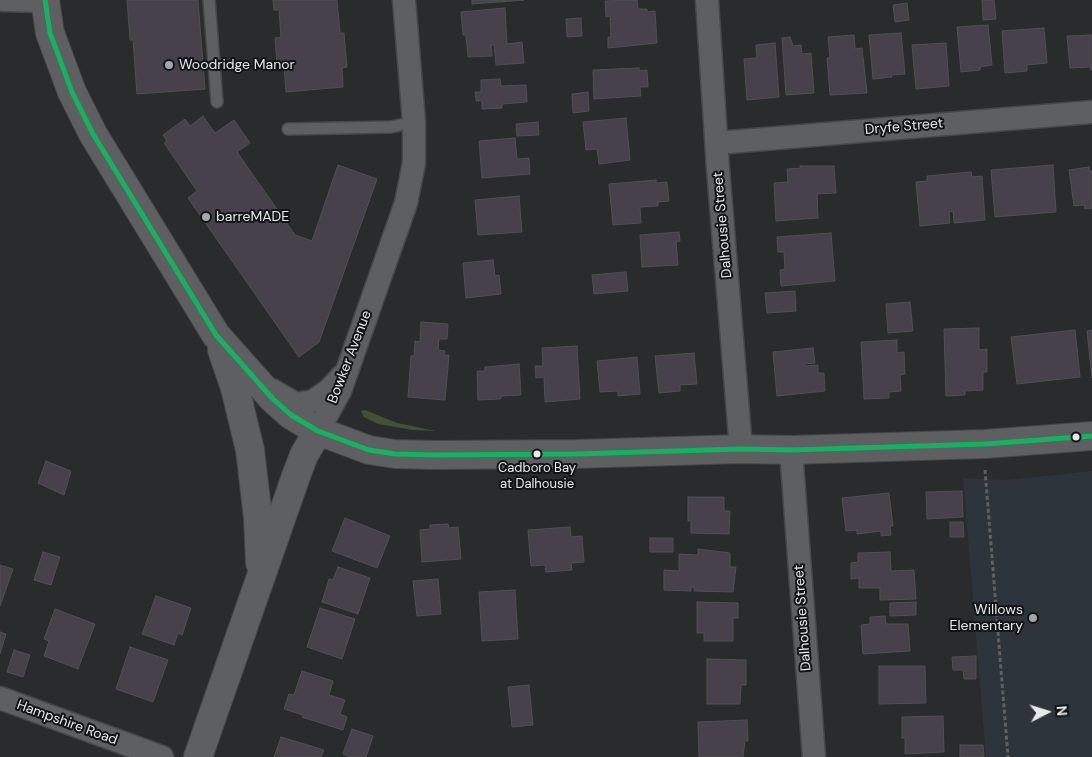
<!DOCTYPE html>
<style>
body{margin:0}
#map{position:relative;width:1092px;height:757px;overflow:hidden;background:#292b2d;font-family:"DM Sans",sans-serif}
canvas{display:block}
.north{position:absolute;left:1022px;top:687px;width:50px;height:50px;-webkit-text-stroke:4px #121315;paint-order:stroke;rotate:85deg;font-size:14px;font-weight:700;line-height:20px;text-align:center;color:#e7eaec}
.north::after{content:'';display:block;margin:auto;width:18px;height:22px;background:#e7eaec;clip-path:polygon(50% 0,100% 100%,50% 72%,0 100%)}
</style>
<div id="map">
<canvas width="1092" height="757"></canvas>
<div class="north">N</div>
</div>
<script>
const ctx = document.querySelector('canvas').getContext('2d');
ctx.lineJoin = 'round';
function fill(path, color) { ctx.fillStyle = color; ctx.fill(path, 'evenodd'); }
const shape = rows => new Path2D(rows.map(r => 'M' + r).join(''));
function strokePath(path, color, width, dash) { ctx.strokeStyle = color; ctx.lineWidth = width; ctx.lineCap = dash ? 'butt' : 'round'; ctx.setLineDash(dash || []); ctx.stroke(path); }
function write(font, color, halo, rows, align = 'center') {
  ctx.font = font + ' "DM Sans",sans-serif'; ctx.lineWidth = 4; ctx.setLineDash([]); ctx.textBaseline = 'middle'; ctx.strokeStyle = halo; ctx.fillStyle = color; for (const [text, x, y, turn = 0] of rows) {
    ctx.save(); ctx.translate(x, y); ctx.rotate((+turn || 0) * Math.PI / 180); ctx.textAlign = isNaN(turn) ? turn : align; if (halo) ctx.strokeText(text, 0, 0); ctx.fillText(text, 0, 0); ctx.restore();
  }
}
const built = shape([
 [1092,471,1092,757,986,757,963,478,1006,480]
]);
const green = shape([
 [365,410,397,423,436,431,413,430,378,424,364,417,361,411]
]);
const building = shape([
 [127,0,198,0,205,89,137,94,133,40,130,40,127,0],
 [273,0,337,0,340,33,344,33,347,67,342,68,343,87,286,92,284,64,277,64,275,38,281,37,279,10,274,10,273,0],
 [472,0,524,0,472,4,472,0],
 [637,0,638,9,647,9,647,12,655,11,657,43,608,48,608,37,611,37,610,16,606,17,605,1,637,0],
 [982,0,994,0,996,19,983,20,982,0],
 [907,3,909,20,895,22,893,5,907,3],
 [505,8,507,44,522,42,524,63,496,65,494,45,491,45,492,56,468,57,466,35,463,35,461,12,505,8],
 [581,18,582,36,567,37,566,19,581,18],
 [988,25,992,65,980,67,980,70,961,72,957,27,988,25],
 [1044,28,1047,63,1027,65,1027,71,1005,73,1002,31,1044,28],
 [901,33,905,74,891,75,892,77,873,79,869,35,901,33],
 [854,35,855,49,862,48,867,93,830,95,827,58,830,58,828,37,854,35],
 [1092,35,1092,70,1091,70,1090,67,1070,68,1067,36,1092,35],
 [790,37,793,46,801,45,802,54,811,53,814,93,786,95,782,38,790,37],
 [775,43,779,97,747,100,744,59,757,58,756,45,775,43],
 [946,43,949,86,916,89,912,45,946,43],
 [639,68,639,71,647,70,648,87,640,87,641,96,594,99,593,70,639,68],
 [500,79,501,86,526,85,527,102,502,104,502,108,482,109,482,101,476,101,475,92,481,92,481,80,500,79],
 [588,92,589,111,573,113,572,94,588,92],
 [203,116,215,133,234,120,250,143,237,152,295,235,312,241,338,165,377,179,319,342,299,357,188,198,197,191,164,143,167,141,163,135,185,119,190,126,203,116],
 [626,118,630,160,599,164,597,149,586,150,583,122,626,118],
 [538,122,539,135,517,136,516,124,538,122],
 [515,138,517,159,529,158,530,174,482,178,479,141,515,138],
 [1053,165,1056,212,995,217,991,170,1053,165],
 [800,166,834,166,836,193,817,194,818,218,776,221,774,183,788,182,787,169,801,168,800,166],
 [1089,167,1089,171,1092,171,1092,208,1085,209,1084,205,1074,206,1069,170,1089,167],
 [971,172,972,177,982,176,985,220,954,223,953,211,949,212,950,223,920,226,916,182,927,181,927,176,971,172],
 [656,180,656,183,667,182,669,201,658,202,658,206,640,207,641,223,613,225,609,184,656,180],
 [519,196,522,232,478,235,475,200,519,196],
 [679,232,680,241,676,242,678,265,642,267,640,235,679,232],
 [831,233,835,281,781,286,780,270,785,269,784,252,778,252,777,237,831,233],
 [493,260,495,276,499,275,501,294,466,298,463,263,493,260],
 [626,272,628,291,594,294,592,275,626,272],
 [795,291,796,311,767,313,765,293,795,291],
 [910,302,913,331,888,333,886,304,910,302],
 [421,322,448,324,447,339,439,339,438,350,445,351,444,355,449,355,445,400,408,397,411,356,414,356,415,341,420,342,421,322],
 [979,328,979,350,987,349,987,372,983,372,983,390,965,391,965,395,946,396,944,329,979,328],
 [1075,330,1080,377,1017,384,1011,337,1075,330],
 [1092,330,1092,378,1087,331,1092,330],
 [897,340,897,353,904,352,905,374,900,375,901,391,889,392,889,398,864,399,861,342,897,340],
 [577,346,580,399,545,402,544,377,536,378,535,366,543,366,542,348,577,346],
 [813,348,815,363,804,364,804,366,818,365,818,373,824,373,825,391,777,396,773,352,813,348],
 [694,353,697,384,680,385,680,391,659,393,655,356,694,353],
 [637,357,640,394,618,396,618,391,600,392,597,361,637,357],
 [519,364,521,395,501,396,501,399,478,400,477,371,485,371,485,367,519,364],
 [46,461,71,471,64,495,38,483,46,461],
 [962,491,963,517,927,519,926,492,962,491],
 [889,493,893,526,890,526,891,535,881,536,881,531,857,534,857,530,846,531,842,498,889,493],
 [688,497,724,497,724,511,730,511,729,534,691,533,691,521,688,521,688,497],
 [345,518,390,536,377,568,332,551,345,518],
 [950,522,963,522,964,537,950,537,950,522],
 [448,524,449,528,458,527,461,559,422,562,420,530,430,529,430,525,448,524],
 [570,527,571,537,582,536,584,562,571,563,572,570,546,572,545,565,531,566,528,530,570,527],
 [650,538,673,538,673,552,650,552,650,538],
 [698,549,730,553,730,567,736,567,733,592,694,591,694,587,691,587,691,591,664,590,664,570,679,571,679,554,698,555,698,549],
 [43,552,60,557,51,585,34,580,43,552],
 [890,552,891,571,914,570,916,599,880,600,880,588,859,588,859,578,851,579,851,563,858,562,858,553,890,552],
 [0,565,13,569,0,606,0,565],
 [338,567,370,578,358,614,322,602,329,579,333,580,338,567],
 [438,579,441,614,417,616,413,581,438,579],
 [515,590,518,639,482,641,479,592,515,590],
 [156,596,191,608,182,635,178,633,174,645,142,634,156,596],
 [697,602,738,603,738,618,733,618,733,641,704,641,704,633,697,633,697,602],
 [916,602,916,615,890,616,890,603,916,602],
 [320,608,355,619,342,659,307,647,320,608],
 [55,609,95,624,78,669,44,656,49,641,44,639,55,609],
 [885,616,886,624,908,624,910,651,863,654,861,625,870,624,870,617,885,616],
 [0,632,6,634,0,654,0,632],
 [130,647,168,660,153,702,116,689,130,647],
 [14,650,30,655,23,677,7,672,14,650],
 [976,656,976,679,964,679,963,670,953,670,952,657,976,656],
 [707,659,746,660,746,685,741,685,740,704,707,704,707,659],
 [879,666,925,666,926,703,879,704,879,666],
 [302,671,333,681,329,695,345,700,340,714,347,717,343,730,302,717,303,715,284,709,289,694,294,695,302,671],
 [529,685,533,725,512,727,508,687,529,685],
 [943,716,944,752,905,754,905,738,902,738,902,717,943,716],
 [747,720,748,741,745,741,743,757,699,757,698,722,747,720],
 [352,729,373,736,366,757,350,757,343,754,352,729],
 [281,737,324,750,321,757,274,757,281,737],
 [960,745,983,745,984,757,960,757,960,745]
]);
const path = shape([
 [985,470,1008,757]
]);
const lane = shape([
 [209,0,217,102],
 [288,129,391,127,414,122]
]);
const street = shape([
 [3,0,45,1],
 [707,0,718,169,741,449],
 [717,143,1092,112],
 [272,390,296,404,313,401,329,390,342,376],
 [318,431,340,391,406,203,414,163,414,122,404,0],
 [791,450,814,757],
 [0,698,162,757]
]);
const secondary = shape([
 [45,0,50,33,72,92,93,134,216,335,272,398,291,415,318,431,369,450,395,454,435,455,576,454,741,449,791,450,985,444,1092,436],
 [222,350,235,388,250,450,258,518,260,563],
 [198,757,296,476,304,455,318,431]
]);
const bus1 = shape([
 [45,0,50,33,72,92,93,134,216,335,272,398,291,415,318,431,369,450,395,454,435,455,576,454,741,449,791,450,985,444,1092,436]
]);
const markers = [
 [169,65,5,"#a4a7a9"],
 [206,217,5,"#a4a7a9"],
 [1076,437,4.5,"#e7eaec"],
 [537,454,4.5,"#e7eaec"],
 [1033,618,5,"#a4a7a9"]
];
const busNames = [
 ["Cadboro Bay",537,469],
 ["at Dalhousie",537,485]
];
const poiNames = [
 ["Woodridge Manor",179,65],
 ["barreMADE",216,217],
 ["Willows",1023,610,"right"],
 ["Elementary",1023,626,"right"]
];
const streetNames = [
 ["Dryfe Street",904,127,-5],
 ["Dalhousie Street",723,225,-95],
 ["Bowker Avenue",350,357,-69],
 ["Dalhousie Street",803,618,-94],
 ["Hampshire Road",67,723,20]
];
fill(built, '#2d343b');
fill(green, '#445136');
fill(building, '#46414a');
strokePath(building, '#505052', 1);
strokePath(lane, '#454748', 14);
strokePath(street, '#454748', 25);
strokePath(secondary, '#454748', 30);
strokePath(path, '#5f6062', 3, [4, 2.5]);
strokePath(lane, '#5e5f61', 11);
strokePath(street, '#5e5f61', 22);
strokePath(secondary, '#5e5f61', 28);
strokePath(bus1, '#13b361', 5);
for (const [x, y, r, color] of markers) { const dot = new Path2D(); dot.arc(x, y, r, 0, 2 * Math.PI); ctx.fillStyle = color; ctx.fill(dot); strokePath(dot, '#121315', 2); }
write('13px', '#e7eaec', '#121315', busNames);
write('14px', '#e7eaec', '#121315', poiNames, 'left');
write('14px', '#e7eaec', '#121315', streetNames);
</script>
